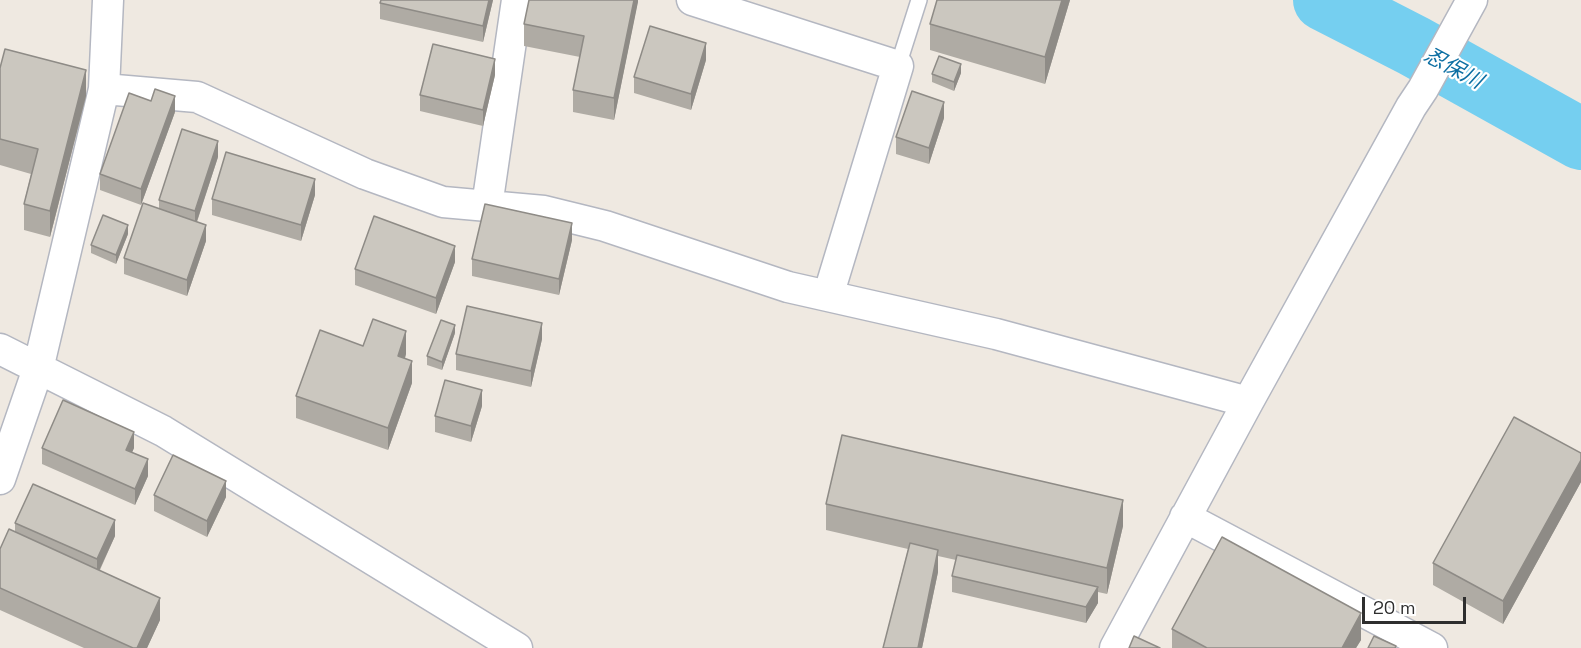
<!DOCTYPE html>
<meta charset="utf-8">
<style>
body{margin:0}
#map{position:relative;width:1581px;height:648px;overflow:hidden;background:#efe9e1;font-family:"Space Grotesk",sans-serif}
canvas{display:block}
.scale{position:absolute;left:1362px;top:597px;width:104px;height:27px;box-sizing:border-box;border:3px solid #2e2e2e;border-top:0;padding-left:8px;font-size:18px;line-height:21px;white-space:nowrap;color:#2e2e2e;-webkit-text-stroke:4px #fff;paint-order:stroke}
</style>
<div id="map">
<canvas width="1581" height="648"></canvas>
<div class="scale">20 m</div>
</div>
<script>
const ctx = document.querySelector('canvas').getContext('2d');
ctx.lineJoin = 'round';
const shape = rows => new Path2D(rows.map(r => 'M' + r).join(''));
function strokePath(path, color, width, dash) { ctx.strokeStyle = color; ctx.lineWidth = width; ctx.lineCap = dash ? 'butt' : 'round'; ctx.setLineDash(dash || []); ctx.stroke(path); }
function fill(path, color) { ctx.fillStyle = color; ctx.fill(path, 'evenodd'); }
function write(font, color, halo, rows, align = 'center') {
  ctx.font = font + ' "Space Grotesk","Noto Sans JP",sans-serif'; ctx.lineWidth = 4.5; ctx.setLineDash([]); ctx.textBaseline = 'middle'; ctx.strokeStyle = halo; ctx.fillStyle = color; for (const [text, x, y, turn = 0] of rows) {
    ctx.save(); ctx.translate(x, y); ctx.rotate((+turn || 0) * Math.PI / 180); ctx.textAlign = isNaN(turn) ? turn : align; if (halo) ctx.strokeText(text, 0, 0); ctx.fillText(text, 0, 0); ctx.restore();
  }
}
const river = shape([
 [1324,0,1414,46,1581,139]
]);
const lane = shape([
 [898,66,919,0]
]);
const street = shape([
 [692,0,898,66,828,296],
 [104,89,197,97,365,174,443,202,544,211,605,226,788,287,996,334,1248,402],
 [487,206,517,0],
 [0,349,163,431,517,648],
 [0,479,38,369,104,89,108,0],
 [1185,517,1432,648],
 [1115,648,1248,402,1411,107,1423,89,1472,0]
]);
const wall = shape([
 [493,0,483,42,380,19,380,3],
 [638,0,614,120,573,112,573,90,580,57,524,46,524,24],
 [937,0,1070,0,1045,84,930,50,930,24],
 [706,60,691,110,634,93,634,77],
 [0,68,86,96,50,237,24,230,24,204,31,174,0,165],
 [961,73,954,91,932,82,932,74],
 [495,75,483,126,420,111,420,95],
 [175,112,141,205,100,190,100,174],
 [944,118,929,164,896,154,896,137],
 [218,157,197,222,206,241,187,296,124,274,124,258,159,208,159,200],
 [315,195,301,241,212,215,212,199],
 [128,234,116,264,91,253,91,245],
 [572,240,559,295,472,276,472,259],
 [455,262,436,314,355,285,355,269],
 [455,333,442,370,427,365,427,356],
 [542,339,531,387,456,370,456,354],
 [363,346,406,354,405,359,412,383,388,450,296,418,296,396],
 [482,406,471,442,435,432,435,416],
 [42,448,134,448,132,452,148,476,135,505,42,464],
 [1581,453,1581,482,1503,624,1433,585,1433,563],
 [154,495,226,497,207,537,154,511],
 [826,504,1123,526,1107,594,1098,592,1098,603,1086,623,952,592,952,576,956,560,938,556,938,572,922,648,883,648,908,549,826,530],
 [15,523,115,536,100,570,160,620,147,648,84,648,0,610,0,549,15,532],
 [1172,629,1361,640,1356,648,1172,648]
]);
const shadedWall = shape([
 [489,0,493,0,483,42,483,26],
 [634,0,638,0,638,2,614,120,614,98],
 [1062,0,1070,0,1045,84,1045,57],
 [706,43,706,60,691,110,691,94],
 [495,59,495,75,483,126,483,110],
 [961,64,961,73,954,91,954,82],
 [86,70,86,96,50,237,50,211],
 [175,96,175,112,141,205,141,189],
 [944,102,944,118,929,164,929,148],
 [218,141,218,157,195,227,195,211],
 [315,179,315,195,301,241,301,225],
 [572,223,572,240,559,295,559,279],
 [128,225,128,234,116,264,116,255],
 [206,225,206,241,187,296,187,280],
 [455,246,455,262,436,314,436,298],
 [542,323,542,339,531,387,531,371],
 [455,325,455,333,442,370,442,362],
 [406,331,406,354,398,378,398,356],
 [412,361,412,383,388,450,388,428],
 [482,390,482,406,471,442,471,426],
 [134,432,134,448,126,466,126,450],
 [148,459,148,476,135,505,135,489],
 [1581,460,1581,482,1503,624,1503,601],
 [226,481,226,497,207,537,207,521],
 [1123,500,1123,526,1107,594,1107,568],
 [115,520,115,536,97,575,97,559],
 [938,550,938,572,922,648,918,648],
 [1098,587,1098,603,1086,623,1086,607],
 [160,598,160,620,147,648,137,648],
 [1361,613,1361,640,1356,648,1342,648]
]);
const building = shape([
 [381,0,489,0,483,26,380,3,381,0],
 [529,0,634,0,614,98,573,90,584,36,524,24,529,0],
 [937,0,1062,0,1045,57,930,24,937,0],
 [650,26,706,43,691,94,634,77,650,26],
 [433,44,495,59,483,110,420,95,433,44],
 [5,49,86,70,50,211,24,204,38,149,0,139,0,68,5,49],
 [939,56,961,64,954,82,932,74,939,56],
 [155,89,175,96,141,189,100,174,129,93,151,101,155,89],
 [912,91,944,102,929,148,896,137,912,91],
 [182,129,218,141,195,211,159,200,182,129],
 [226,152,315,179,301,225,212,199,226,152],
 [143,203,206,225,187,280,124,258,143,203],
 [485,204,572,223,559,279,472,259,485,204],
 [103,215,128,225,116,255,91,245,103,215],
 [374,216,455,246,436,298,355,269,374,216],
 [467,306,542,323,531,371,456,354,467,306],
 [373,319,406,331,398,356,412,361,388,428,296,396,320,330,363,346,373,319],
 [441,320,455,325,442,362,427,356,441,320],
 [445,380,482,390,471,426,435,416,445,380],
 [63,400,134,432,126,450,148,459,135,489,42,448,63,400],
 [1514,417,1581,453,1581,460,1503,601,1433,563,1514,417],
 [842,435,1123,500,1107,568,826,504,842,435],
 [173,455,226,481,207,521,154,495,173,455],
 [33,484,115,520,97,559,15,523,33,484],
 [9,529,160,598,137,648,133,648,0,588,0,549,9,529],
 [1222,537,1361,613,1342,648,1207,648,1172,629,1222,537],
 [910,543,938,550,918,648,883,648,910,543],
 [957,555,1098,587,1086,607,952,576,957,555],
 [1134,636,1160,648,1129,648,1134,636],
 [1374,636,1396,646,1395,648,1368,648,1374,636]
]);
const waterNames = [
 ["忍保川",1453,69,28]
];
strokePath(river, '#75cff0', 62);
strokePath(lane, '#b4b7c1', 18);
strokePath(street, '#b4b7c1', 33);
strokePath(lane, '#fff', 15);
strokePath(street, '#fff', 30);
fill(wall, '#afaba4');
fill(shadedWall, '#8e8b86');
fill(building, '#cbc7bf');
strokePath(building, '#8e8b86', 1.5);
write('italic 21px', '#0d6fa3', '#fff', waterNames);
</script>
